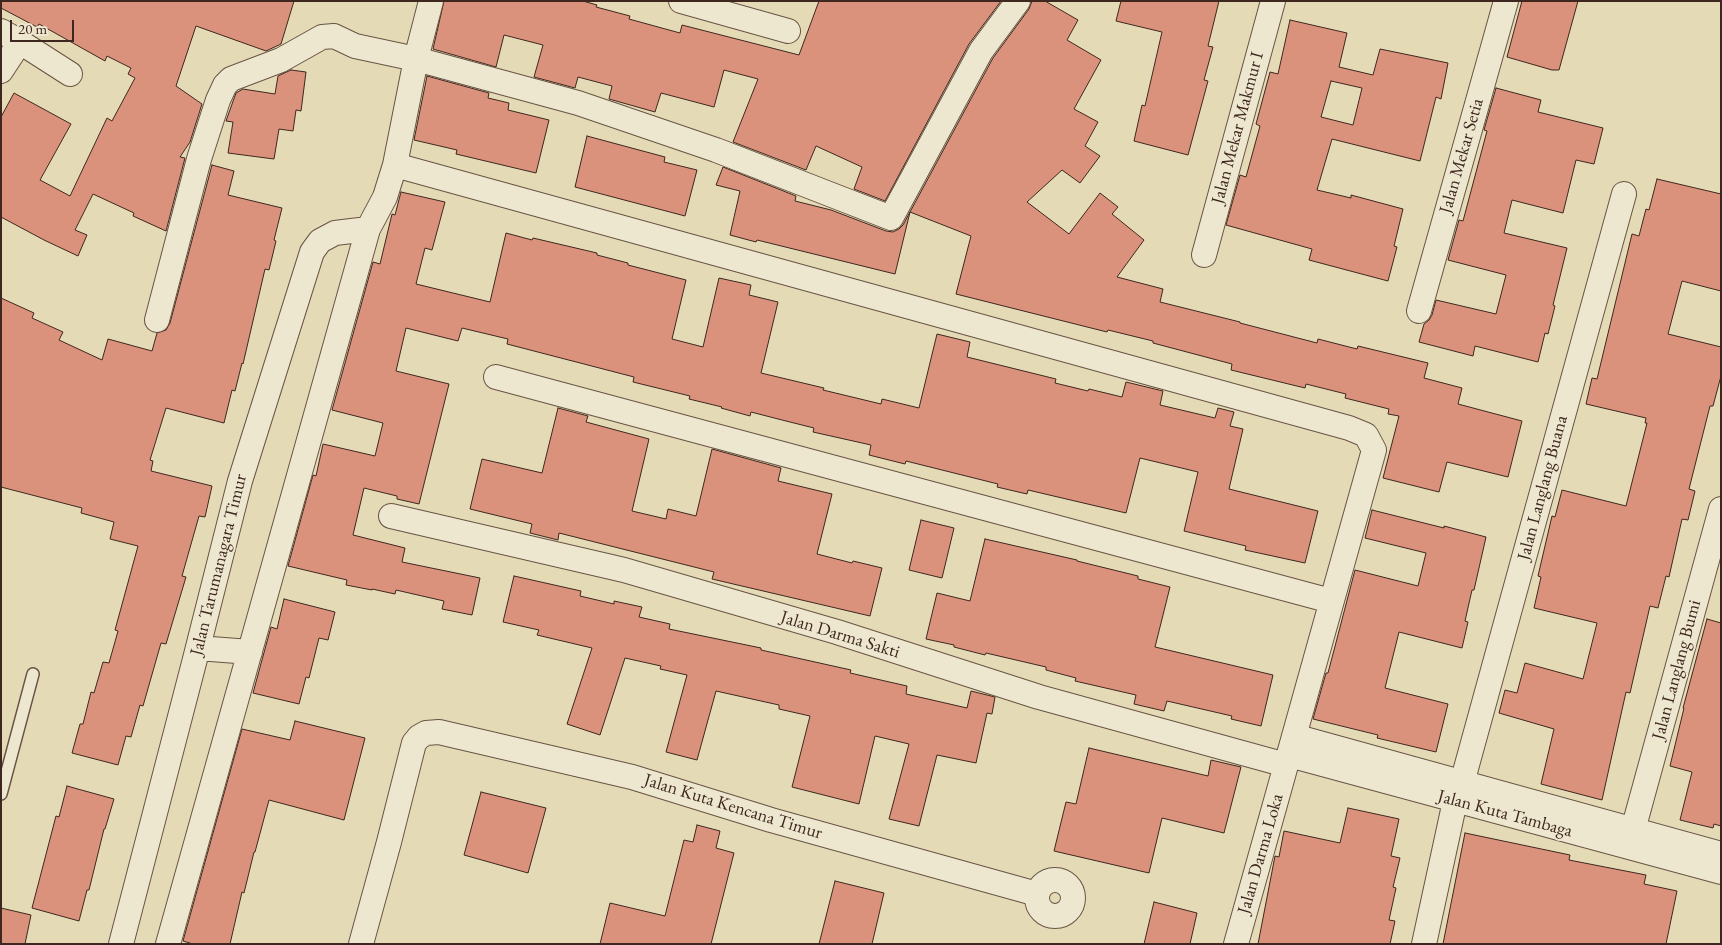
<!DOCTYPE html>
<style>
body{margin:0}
#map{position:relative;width:1722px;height:945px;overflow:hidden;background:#e5dab6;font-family:"EB Garamond",serif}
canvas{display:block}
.frame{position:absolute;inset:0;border:2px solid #3e271e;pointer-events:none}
.scale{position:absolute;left:10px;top:20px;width:64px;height:22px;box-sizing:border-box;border:2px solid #3e271e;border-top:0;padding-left:6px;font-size:15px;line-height:18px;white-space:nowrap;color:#3e271e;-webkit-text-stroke:4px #eee7d0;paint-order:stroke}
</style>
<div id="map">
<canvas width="1722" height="945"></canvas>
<div class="frame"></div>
<div class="scale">20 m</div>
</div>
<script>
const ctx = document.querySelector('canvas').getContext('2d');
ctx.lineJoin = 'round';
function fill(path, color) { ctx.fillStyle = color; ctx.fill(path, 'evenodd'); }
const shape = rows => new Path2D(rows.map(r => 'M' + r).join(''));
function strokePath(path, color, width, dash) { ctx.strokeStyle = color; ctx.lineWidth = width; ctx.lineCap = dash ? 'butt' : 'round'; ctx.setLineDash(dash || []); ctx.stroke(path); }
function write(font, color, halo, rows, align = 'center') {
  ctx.font = font + ' "EB Garamond",serif'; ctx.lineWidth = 4; ctx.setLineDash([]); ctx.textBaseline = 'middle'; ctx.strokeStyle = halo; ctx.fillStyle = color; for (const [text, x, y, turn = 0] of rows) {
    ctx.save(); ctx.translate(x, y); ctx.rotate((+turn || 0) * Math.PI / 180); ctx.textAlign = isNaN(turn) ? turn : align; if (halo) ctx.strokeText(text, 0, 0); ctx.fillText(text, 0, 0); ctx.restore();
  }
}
const building = shape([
 [1,1,294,1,281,44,266,51,196,26,176,86,202,104,190,142,180,157,185,158,166,231,133,216,134,213,93,194,75,230,87,235,78,256,44,240,1,217,1,117,14,93,71,124,40,180,70,196,107,118,112,121,135,78,128,74,131,68,107,56,105,61,39,24,37,27,1,8,1,1],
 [444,1,583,1,597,5,596,7,630,16,629,19,680,33,682,25,799,55,819,1,1001,1,969,44,885,201,854,189,862,167,816,146,806,170,733,142,758,79,724,70,714,107,661,93,655,112,609,99,612,86,578,77,575,88,534,77,543,45,504,35,496,67,433,49,444,1],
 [1032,1,1045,1,1078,20,1067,40,1101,60,1074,109,1098,122,1085,146,1100,156,1080,183,1062,170,1027,202,1069,234,1100,193,1118,207,1112,214,1144,240,1117,277,1163,289,1160,302,1240,322,1240,323,1317,343,1318,339,1357,349,1358,346,1428,363,1424,378,1462,388,1458,404,1522,421,1508,477,1447,462,1439,492,1383,478,1399,416,1388,414,1389,409,1345,398,1346,394,1306,384,1305,388,1231,370,1232,364,1153,343,1153,341,1108,330,1107,332,956,294,971,236,910,212,895,274,757,240,756,242,730,235,740,191,716,185,723,167,796,196,795,201,831,210,886,231,893,232,899,229,903,225,993,58,1029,9,1032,1],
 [1121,1,1219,1,1208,46,1213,47,1204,80,1208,81,1188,155,1134,141,1142,105,1145,106,1162,32,1116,21,1121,1],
 [1522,1,1578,1,1559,70,1552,70,1507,57,1522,1],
 [1290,20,1347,33,1339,67,1373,75,1380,49,1448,63,1441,99,1436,97,1420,161,1332,139,1317,190,1351,198,1351,195,1403,209,1394,246,1397,247,1388,281,1309,260,1312,249,1226,225,1240,175,1246,177,1260,126,1256,124,1270,72,1278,74,1290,20],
 [1331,81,1362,88,1353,125,1321,117,1331,81],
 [291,70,306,72,301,111,296,110,293,131,279,129,274,159,228,153,233,122,226,121,236,93,243,89,275,94,278,76,291,70],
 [427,76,489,93,488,98,509,103,508,110,549,120,536,173,456,154,457,150,414,140,427,76],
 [1496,88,1541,100,1538,112,1603,128,1594,164,1576,160,1563,213,1512,200,1504,233,1567,248,1553,305,1555,306,1548,334,1545,333,1538,362,1475,346,1473,356,1419,342,1424,324,1429,320,1432,315,1436,300,1496,314,1506,275,1448,260,1459,220,1463,221,1487,131,1484,130,1496,88],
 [587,136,665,157,664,162,697,170,685,216,575,187,587,136],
 [212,165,234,171,228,195,282,208,274,240,276,241,269,270,265,269,243,364,242,363,235,391,232,390,224,423,166,408,150,460,153,461,151,471,212,486,205,517,199,516,182,576,186,577,166,644,161,643,143,706,140,705,131,737,126,736,118,765,72,753,80,724,83,724,91,692,94,693,103,662,109,663,118,631,115,630,138,546,110,539,114,522,81,513,82,508,1,487,1,298,34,313,32,318,63,332,59,340,102,360,108,339,152,351,157,333,166,330,170,323,212,165],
 [1657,179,1721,194,1721,291,1682,281,1668,334,1721,347,1721,376,1713,406,1710,406,1689,489,1695,491,1688,520,1682,519,1669,577,1666,576,1658,608,1650,606,1630,693,1626,692,1602,800,1541,784,1554,729,1499,713,1505,690,1517,693,1525,663,1583,679,1597,623,1534,608,1541,577,1538,576,1552,516,1555,517,1562,490,1626,506,1647,423,1645,423,1646,418,1586,404,1592,378,1597,379,1632,234,1639,236,1646,209,1649,210,1657,179],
 [401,192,445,202,432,250,425,248,416,284,490,302,506,233,532,240,533,238,597,253,597,255,628,263,628,265,686,280,672,339,703,347,719,278,751,285,749,295,778,302,761,373,824,388,823,390,881,404,882,399,919,408,937,334,970,342,967,357,1056,379,1055,383,1088,391,1089,389,1122,397,1126,382,1163,391,1160,405,1215,418,1218,408,1234,412,1230,426,1243,429,1229,489,1318,511,1305,563,1245,550,1246,546,1184,531,1198,472,1140,458,1126,513,1028,490,1027,494,997,487,998,484,906,461,905,464,869,455,871,445,813,432,814,428,782,420,751,412,750,416,721,408,722,407,689,399,690,396,633,382,634,377,507,344,508,339,462,328,458,341,406,328,396,371,449,384,419,504,397,499,397,496,364,488,353,535,405,548,402,562,480,578,472,615,442,609,444,601,396,590,395,594,372,589,372,590,346,585,347,580,288,566,313,475,316,476,323,444,375,456,383,423,332,410,373,262,380,264,392,214,395,215,401,192],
 [558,408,588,416,586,422,649,439,632,511,666,519,668,509,696,516,712,449,781,468,778,481,832,494,817,554,852,563,853,561,882,568,870,616,712,579,714,572,559,533,558,540,530,533,532,524,470,509,482,459,542,473,558,408],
 [1372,510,1444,528,1444,526,1486,537,1474,590,1472,590,1465,621,1468,622,1462,648,1399,632,1385,688,1448,704,1436,752,1377,738,1378,735,1313,719,1326,673,1328,673,1355,570,1418,586,1426,553,1365,538,1372,510],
 [921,520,954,528,942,578,909,570,921,520],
 [985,539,1077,560,1077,561,1138,576,1138,579,1170,587,1155,647,1273,675,1261,726,1231,719,1232,716,1167,701,1164,711,1134,704,1136,695,1075,681,1076,678,1046,670,1046,667,986,653,985,655,954,647,954,645,926,639,937,593,970,601,985,539],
 [514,576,581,591,580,596,614,604,614,601,642,607,639,617,670,624,669,629,761,648,761,650,851,670,850,673,907,686,906,694,967,708,971,691,995,697,992,714,987,713,976,763,937,755,919,826,889,819,909,744,875,736,859,804,792,787,810,716,779,709,779,705,716,691,697,760,666,752,687,675,660,669,661,666,625,658,600,735,567,724,592,648,537,635,539,630,503,622,514,576],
 [284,599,335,612,328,640,319,638,309,678,306,677,299,704,253,693,271,627,277,629,284,599],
 [1707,619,1721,623,1721,826,1714,824,1713,828,1680,820,1692,772,1670,766,1684,708,1683,708,1707,619],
 [295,721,365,738,344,820,269,800,255,852,254,852,244,893,242,892,230,944,193,944,183,941,242,729,290,740,295,721],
 [1089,748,1208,776,1211,760,1241,767,1224,833,1162,818,1149,873,1054,851,1066,802,1076,804,1089,748],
 [67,786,114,799,105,829,104,829,89,890,87,890,79,921,32,908,56,816,59,817,67,786],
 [481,792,546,808,528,873,464,855,481,792],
 [1348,808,1399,819,1391,856,1400,858,1393,887,1396,888,1389,920,1395,921,1390,944,1258,944,1275,856,1279,857,1284,831,1340,843,1348,808],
 [697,825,720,831,716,848,734,853,711,944,600,944,610,903,665,916,684,840,693,842,697,825],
 [1465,833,1570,855,1569,860,1646,875,1644,884,1677,891,1666,944,1443,944,1465,833],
 [835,881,884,893,872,944,819,944,835,881],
 [1154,902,1197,913,1190,944,1144,944,1154,902],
 [1,908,31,915,25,944,1,944,1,908]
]);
const lane = shape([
 [1,794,33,674]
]);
const street = shape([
 [681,1,788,31],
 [1,31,20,42,1,71],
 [20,42,70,74],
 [395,165,1349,428,1366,435,1374,450,1236,944],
 [1204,255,1273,1],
 [1419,311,1506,1],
 [157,320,199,159,218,100,225,85,231,79,281,60,322,37,334,36,355,46,416,59,578,103,716,150,891,218,981,51,1018,1],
 [496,377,1331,601],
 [391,516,624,570,837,632,1039,697,1286,765],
 [198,648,250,652],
 [1294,736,1721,854],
 [1289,755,1721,872],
 [1633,830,1721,509],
 '1037 898a18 18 0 1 1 36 0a18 18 0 1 1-36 0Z',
 [121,944,195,659,240,481,312,252,320,241,335,233,368,229],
 [168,944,368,229,385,197,395,165,416,59,431,1],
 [361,944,389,842,414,743,419,737,426,733,439,732,632,777,771,820,1037,894],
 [1424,944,1455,801,1462,783,1624,194]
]);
const streetNames = [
 ["Jalan Mekar Makmur I",1238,128,-75],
 ["Jalan Mekar Setia",1462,156,-74],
 ["Jalan Langlang Buana",1543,488,-75],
 ["Jalan Tarumanagara Timur",219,565,-76],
 ["Jalan Darma Sakti",840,635,17],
 ["Jalan Langlang Bumi",1677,670,-75],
 ["Jalan Kuta Kencana Timur",733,807,17],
 ["Jalan Kuta Tambaga",1505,814,15],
 ["Jalan Darma Loka",1261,854,-74]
];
fill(building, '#db927c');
strokePath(building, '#3e271e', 1);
strokePath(lane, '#685444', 14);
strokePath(street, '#685444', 26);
strokePath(lane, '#eee7d0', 11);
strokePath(street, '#eee7d0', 24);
write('18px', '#3e271e', '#eee7d0', streetNames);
</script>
